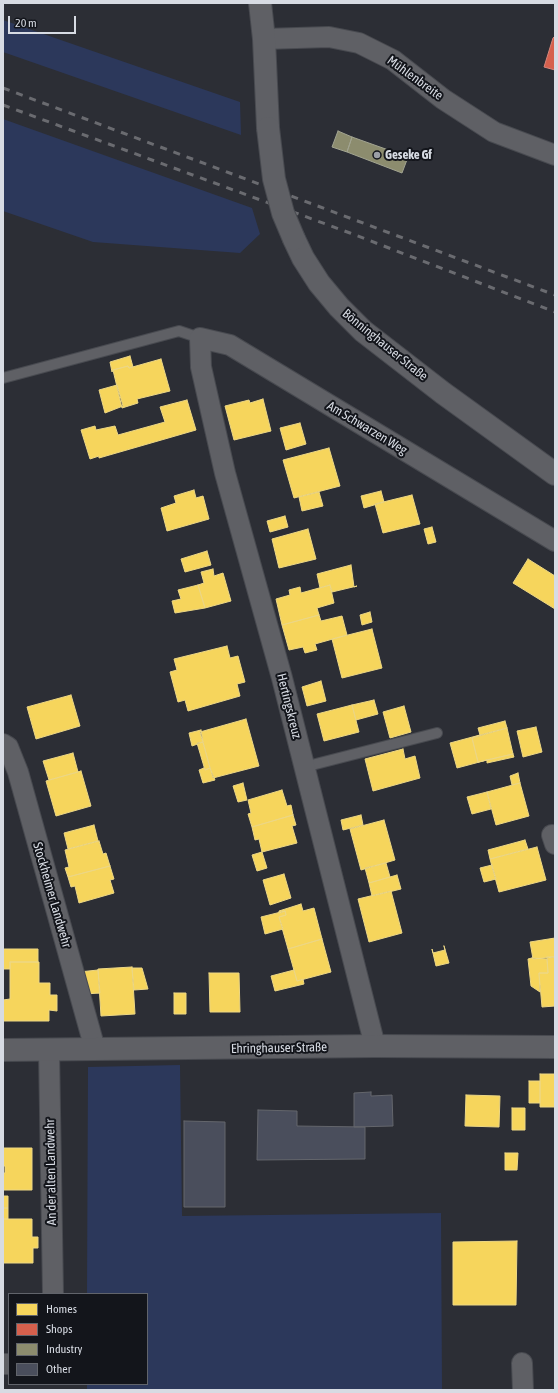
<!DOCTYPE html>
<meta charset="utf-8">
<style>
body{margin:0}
#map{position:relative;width:558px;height:1393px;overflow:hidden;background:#2c2e35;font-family:"Asap Condensed",sans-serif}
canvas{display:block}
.frame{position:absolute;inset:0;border:4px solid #d7dbe3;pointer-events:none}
.legend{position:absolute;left:8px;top:1293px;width:140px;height:92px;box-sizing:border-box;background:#13151b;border:1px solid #61646b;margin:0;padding:5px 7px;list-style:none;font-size:12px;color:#d7dbe3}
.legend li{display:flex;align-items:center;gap:8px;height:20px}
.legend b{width:20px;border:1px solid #61646b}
.scale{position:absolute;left:8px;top:16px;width:68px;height:18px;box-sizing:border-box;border:2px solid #d7dbe3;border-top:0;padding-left:5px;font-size:12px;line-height:14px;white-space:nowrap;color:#d7dbe3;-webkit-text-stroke:3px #13151b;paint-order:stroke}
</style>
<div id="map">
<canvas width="558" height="1393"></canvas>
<div class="frame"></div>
<ul class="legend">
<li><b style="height:11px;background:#f6d55c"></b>Homes</li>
<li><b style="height:11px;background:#d6604d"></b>Shops</li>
<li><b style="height:11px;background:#8c8c6e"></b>Industry</li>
<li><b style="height:11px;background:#4a4e5c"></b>Other</li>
</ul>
<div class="scale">20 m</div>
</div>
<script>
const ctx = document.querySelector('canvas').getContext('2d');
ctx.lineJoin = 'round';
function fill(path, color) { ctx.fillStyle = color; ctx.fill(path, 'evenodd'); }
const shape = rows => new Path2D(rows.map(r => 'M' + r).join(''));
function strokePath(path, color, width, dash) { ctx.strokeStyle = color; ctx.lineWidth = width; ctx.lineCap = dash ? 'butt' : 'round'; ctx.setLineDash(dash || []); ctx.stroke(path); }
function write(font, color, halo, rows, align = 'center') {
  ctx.font = font + ' "Asap Condensed",sans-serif'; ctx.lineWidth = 4; ctx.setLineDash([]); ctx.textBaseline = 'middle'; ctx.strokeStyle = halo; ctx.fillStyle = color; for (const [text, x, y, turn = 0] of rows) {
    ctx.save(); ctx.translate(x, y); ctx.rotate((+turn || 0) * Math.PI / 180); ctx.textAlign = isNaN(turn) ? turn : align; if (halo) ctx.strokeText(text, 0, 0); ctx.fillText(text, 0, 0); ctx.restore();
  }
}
const green = shape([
 [3,20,240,102,241,135,3,52],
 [3,119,252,208,260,234,240,253,93,242,3,211],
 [180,1065,182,1216,441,1213,442,1390,87,1390,87,1384,147,1384,147,1294,87,1294,88,1067]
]);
const homes = shape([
 [130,356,133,367,129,368,128,366,113,370,112,372,110,362,130,356],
 [161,359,170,391,137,399,138,403,122,408,113,370,128,366,129,368,161,359],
 [117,385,123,406,105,413,99,390,117,385],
 [263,399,271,431,234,440,225,406,249,400,250,403,263,399],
 [187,400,196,430,99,458,99,456,90,459,81,430,95,426,96,430,115,426,118,435,165,422,160,407,187,400],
 [300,423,306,444,286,450,280,428,300,423],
 [329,448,340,486,294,498,283,460,329,448],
 [194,490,196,498,203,496,209,519,167,531,161,508,176,503,174,496,194,490],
 [381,491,384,502,364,508,361,496,381,491],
 [319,492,323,506,302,511,299,497,319,492],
 [412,495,420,524,383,533,375,504,412,495],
 [285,516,288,527,270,532,267,521,285,516],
 [432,527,436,542,428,544,424,529,432,527],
 [308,529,316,559,279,568,272,539,308,529],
 [207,551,211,565,185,572,181,559,207,551],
 [528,559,555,576,555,609,513,583,528,559],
 [351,565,354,587,357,586,332,592,330,585,320,588,317,574,351,565],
 [213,569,214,576,223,573,231,601,205,608,198,585,204,583,201,572,213,569],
 [198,585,205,608,175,613,172,601,181,599,178,590,198,585],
 [330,585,334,603,317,608,319,615,282,625,276,599,290,595,289,590,300,587,301,593,330,585],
 [370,612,372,622,362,625,360,615,370,612],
 [319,615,321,621,342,616,347,635,315,644,317,650,305,653,303,647,289,650,282,625,319,615],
 [372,629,382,668,342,678,332,639,372,629],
 [227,646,230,658,238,656,245,682,237,684,240,696,188,711,185,700,178,702,170,672,177,670,174,659,227,646],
 [321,681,326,701,307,706,302,687,321,681],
 [71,695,80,726,36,739,27,707,71,695],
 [374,700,378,714,356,720,352,705,374,700],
 [352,705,359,732,324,741,317,714,352,705],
 [404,706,411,732,390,738,383,712,404,706],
 [246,719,259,766,213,778,200,732,246,719],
 [505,721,507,728,480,735,478,728,505,721],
 [536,727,542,752,523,757,517,731,536,727],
 [507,728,513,754,478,762,472,738,507,728],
 [201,730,203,742,192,746,189,733,201,730],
 [480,735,472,738,478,762,487,760,457,768,450,743,480,735],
 [203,742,210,768,205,770,197,743,203,742],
 [403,749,405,759,415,756,420,778,373,791,365,759,403,749],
 [73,753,78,772,49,780,43,761,73,753],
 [513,754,514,757,487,763,487,760,513,754],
 [204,768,205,770,210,768,215,780,203,783,199,770,204,768],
 [81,771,91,806,56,816,46,781,81,771],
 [518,773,520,783,512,785,510,776,518,773],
 [243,783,247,800,238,802,233,786,243,783],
 [520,783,529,816,496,825,487,792,520,783],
 [282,790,287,806,291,805,293,815,252,827,248,814,251,813,248,800,282,790],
 [487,792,491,809,472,814,467,797,487,792],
 [293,815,296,825,292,826,297,843,262,852,259,839,255,840,252,827,293,815],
 [361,815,363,825,343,830,341,820,361,815],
 [384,820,395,860,361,870,350,829,384,820],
 [94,825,98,841,68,849,64,833,94,825],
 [525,840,528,849,490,859,488,850,525,840],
 [99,841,103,854,106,853,110,866,68,877,65,868,69,867,65,850,99,841],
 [537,847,546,880,499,892,490,859,537,847],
 [262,852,267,868,257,871,252,855,262,852],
 [386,863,390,877,369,883,365,868,386,863],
 [492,865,496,879,484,882,480,868,492,865],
 [110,866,114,879,110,880,114,893,79,903,75,886,71,887,68,877,110,866],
 [284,874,291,898,270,905,263,880,284,874],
 [397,875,401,889,372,896,369,883,397,875],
 [391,891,402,933,369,942,358,899,391,891],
 [301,904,303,911,314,908,322,939,288,949,279,917,286,915,285,911,279,913,279,911,301,904],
 [285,911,286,915,279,917,283,929,265,934,261,917,285,911],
 [555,938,555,957,533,959,530,942,555,938],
 [322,939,331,972,297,981,288,949,322,939],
 [444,946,449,963,436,966,432,949,433,953,445,950,444,946],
 [3,949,38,949,38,962,10,962,10,969,3,969,3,949],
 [547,957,555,957,555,1006,542,1007,539,973,548,973,547,957],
 [532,958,547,959,548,973,539,973,540,992,531,986,528,959,532,958],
 [10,962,39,962,39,983,50,983,50,995,57,995,57,1011,49,1010,49,1021,3,1021,3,1000,10,999,10,962],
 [132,967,135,1014,101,1016,98,969,132,967],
 [132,968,142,968,148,989,134,990,132,968],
 [98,970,100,993,85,994,79,972,98,970],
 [294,970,297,981,303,979,304,984,275,991,271,976,294,970],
 [209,973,239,973,240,1012,210,1012,209,973],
 [174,993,186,993,186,1014,174,1014,174,993],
 [540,1074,555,1074,555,1107,540,1107,540,1074],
 [529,1081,540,1081,540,1103,529,1103,529,1081],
 [466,1095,500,1096,499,1127,465,1126,466,1095],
 [512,1108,525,1108,525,1130,512,1130,512,1108],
 [3,1148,32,1148,32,1190,3,1190,3,1173,5,1173,5,1166,3,1166,3,1148],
 [505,1153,518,1153,517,1170,505,1170,505,1153],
 [3,1196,8,1196,8,1208,3,1208,3,1196],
 [3,1208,8,1208,8,1219,3,1219,3,1208],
 [3,1219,32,1219,32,1237,38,1237,38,1248,33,1248,33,1263,3,1263,3,1219],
 [517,1241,516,1305,453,1305,453,1242,517,1241]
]);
const shops = shape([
 [555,36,555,70,544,67,553,38,555,36]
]);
const industry = shape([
 [338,131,352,137,347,152,332,147,338,131],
 [352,137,408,157,402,173,347,152,352,137]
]);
const building = shape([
 [371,1092,371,1096,392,1095,393,1126,354,1127,354,1093,371,1092],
 [258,1110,297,1111,297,1126,365,1127,365,1159,257,1160,258,1110],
 [184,1121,225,1122,225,1207,184,1207,184,1121]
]);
const service = shape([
 [3,378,179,331,200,338],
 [304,767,437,733]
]);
const minor = shape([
 [264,39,329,37,359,43,393,60,443,99,494,132,555,155],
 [3,744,8,747,18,772,95,1049],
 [552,835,555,844],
 [375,1046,282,678,225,473,201,367,200,338,230,345,555,541],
 [49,1050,53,1294],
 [522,1363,523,1390],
 [3,1364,9,1364]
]);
const tertiary = shape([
 [3,1050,375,1046,555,1047]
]);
const secondary = shape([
 [260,3,264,39,268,128],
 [294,239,303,258,319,283,339,307,363,331,443,393,555,474]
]);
const rail = shape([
 [3,88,555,295],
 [3,105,350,233,555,312]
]);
const secondaryBridge = shape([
 [268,128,274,179,283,213,294,239]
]);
const markers = [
 [377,155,4,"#9b9ea6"]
];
const streetNames = [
 ["Mühlenbreite",415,78,36],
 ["Bönninghauser Straße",385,345,39],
 ["Am Schwarzen Weg",367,428,31],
 ["Hertingskreuz",289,706,76],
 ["Stockheimer Landwehr",52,895,74],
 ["Ehringhauser Straße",279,1048,-1],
 ["An der alten Landwehr",51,1172,-91]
];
const poiNames = [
 ["Geseke Gf",385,155]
];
fill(green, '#2c385b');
fill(homes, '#f6d55c');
strokePath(homes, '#edd784', 1);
fill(shops, '#d6604d');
strokePath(shops, '#d6857a', 1);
fill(industry, '#8c8c6e');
strokePath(industry, '#a2a491', 1);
fill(building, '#4a4e5c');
strokePath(building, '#64666c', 1);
strokePath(service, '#484a50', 12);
strokePath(minor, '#484a50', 22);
strokePath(tertiary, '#484a50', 24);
strokePath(secondary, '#484a50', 24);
strokePath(service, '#5f6065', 10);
strokePath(minor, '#5f6065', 20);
strokePath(tertiary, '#5f6065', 22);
strokePath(secondary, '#5f6065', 22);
strokePath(rail, '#6a6b70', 3, [7, 7]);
strokePath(secondaryBridge, '#484a50', 24, []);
strokePath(secondaryBridge, '#5f6065', 22);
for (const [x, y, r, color] of markers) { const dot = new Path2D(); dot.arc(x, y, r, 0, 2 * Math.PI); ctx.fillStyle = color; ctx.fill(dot); strokePath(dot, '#13151b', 1.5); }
write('13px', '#d7dbe3', '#13151b', streetNames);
write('bold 13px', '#d7dbe3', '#13151b', poiNames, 'left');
</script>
